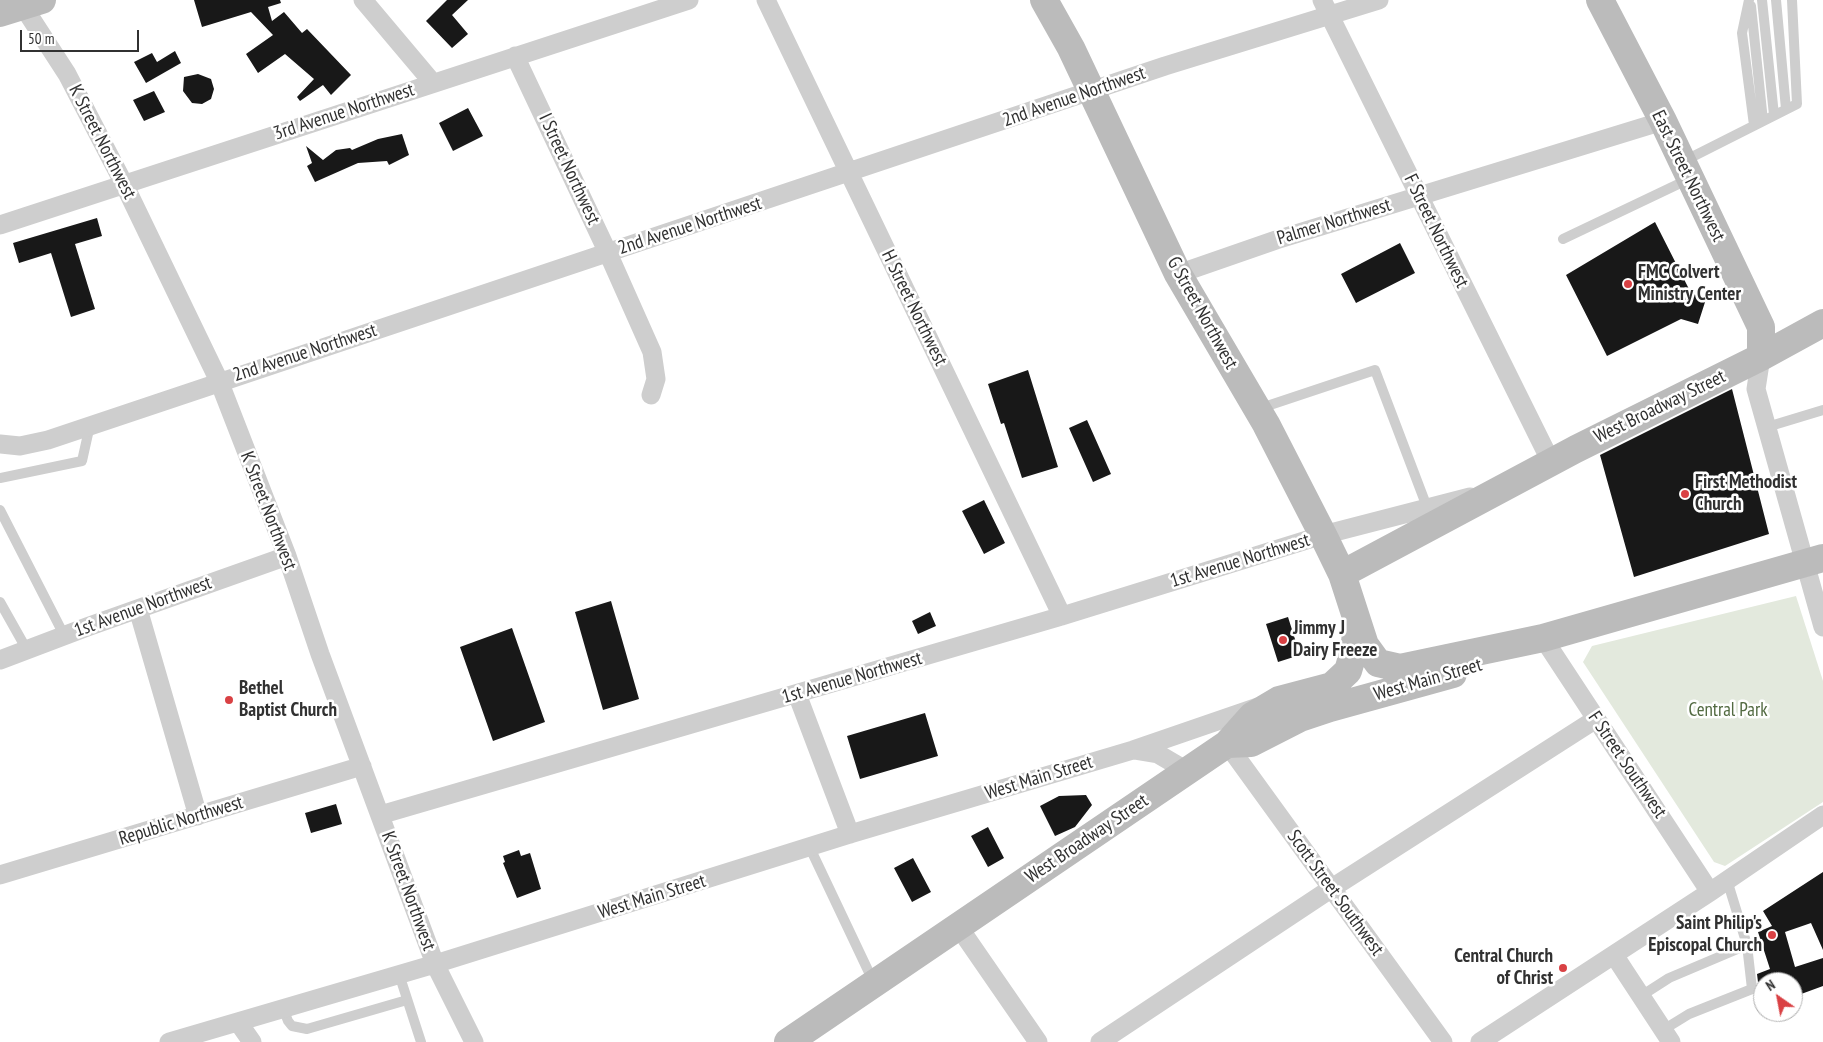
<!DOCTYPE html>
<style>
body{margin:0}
#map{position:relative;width:1823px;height:1042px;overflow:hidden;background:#fff;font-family:"PT Sans Narrow",sans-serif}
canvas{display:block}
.north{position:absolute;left:1753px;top:972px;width:50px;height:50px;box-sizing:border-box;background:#fff;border:1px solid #adadad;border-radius:50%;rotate:327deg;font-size:14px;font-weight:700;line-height:20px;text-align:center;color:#313131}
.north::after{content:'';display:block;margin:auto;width:18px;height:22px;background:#d94144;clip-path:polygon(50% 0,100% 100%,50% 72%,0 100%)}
.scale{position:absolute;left:20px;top:30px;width:119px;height:22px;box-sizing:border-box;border:2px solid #313131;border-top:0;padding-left:6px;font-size:15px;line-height:18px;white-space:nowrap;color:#313131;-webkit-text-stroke:4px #fff;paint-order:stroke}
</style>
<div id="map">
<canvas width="1823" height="1042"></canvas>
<div class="north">N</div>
<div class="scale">50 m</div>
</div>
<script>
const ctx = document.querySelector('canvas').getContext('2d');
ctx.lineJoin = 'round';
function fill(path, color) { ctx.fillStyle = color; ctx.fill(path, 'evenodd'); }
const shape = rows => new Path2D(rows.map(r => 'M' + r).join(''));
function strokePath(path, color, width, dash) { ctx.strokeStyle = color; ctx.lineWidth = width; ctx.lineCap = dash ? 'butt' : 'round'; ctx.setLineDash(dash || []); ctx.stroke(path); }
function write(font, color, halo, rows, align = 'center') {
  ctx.font = font + ' "PT Sans Narrow",sans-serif'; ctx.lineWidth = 5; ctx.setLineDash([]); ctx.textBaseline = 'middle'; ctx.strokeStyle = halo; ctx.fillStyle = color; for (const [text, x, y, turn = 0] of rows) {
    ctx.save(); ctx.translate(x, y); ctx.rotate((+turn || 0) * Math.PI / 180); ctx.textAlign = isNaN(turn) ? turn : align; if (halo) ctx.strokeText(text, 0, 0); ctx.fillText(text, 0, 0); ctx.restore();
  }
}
const green = shape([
 [1796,596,1823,681,1823,802,1725,866,1714,862,1583,662,1592,646]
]);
const building = shape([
 [194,0,280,0,281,3,268,7,272,21,284,12,302,33,307,29,351,75,331,95,323,85,300,101,297,97,314,79,285,54,258,73,246,54,273,35,251,12,202,27],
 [447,0,468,0,452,15,468,34,452,48,426,21],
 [175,51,181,63,146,83,134,62,152,53,157,62],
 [198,74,211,79,214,89,211,99,202,104,192,103,183,91,184,77],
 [154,91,165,112,144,121,133,100],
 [468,108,483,136,453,151,439,123],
 [402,134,409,155,389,165,387,161,358,163,315,182,307,166,312,163,306,146,323,160,336,150,350,148,352,150,378,139],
 [97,218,102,236,75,244,95,309,71,317,51,253,19,263,13,243],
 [1655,222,1691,293,1706,299,1698,324,1681,319,1607,356,1566,275],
 [1400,243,1415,273,1356,303,1341,274],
 [1028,370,1058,467,1022,478,1004,423,1001,424,988,384],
 [1732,389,1769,534,1634,577,1600,455],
 [1087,420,1111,474,1093,482,1069,428],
 [984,500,1005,543,984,554,962,511],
 [611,601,639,699,603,710,575,612],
 [930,612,936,626,918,634,912,621],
 [1288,617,1300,655,1278,662,1266,624],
 [512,628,545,722,493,741,460,647],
 [925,713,938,756,860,779,847,736],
 [1086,795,1092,805,1075,827,1055,836,1040,806,1059,796],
 [336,804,342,824,311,833,305,813],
 [988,827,1004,858,988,867,971,836],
 [519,850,521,856,530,853,541,889,517,898,503,863,505,862,503,856],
 [913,858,931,892,912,902,894,868],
 [1823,872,1823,950,1811,923,1785,932,1795,967,1823,958,1823,986,1793,997,1793,982,1758,982,1757,974,1770,969,1758,932,1772,926,1763,911]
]);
const lane = shape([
 [1749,0,1742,33,1754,125],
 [1762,0,1774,115],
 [1776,0,1786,109],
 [1751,6,1763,121],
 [1684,161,1797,104,1792,0],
 [1563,239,1689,179],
 [1258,409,1375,370,1427,507],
 [1767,427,1823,410],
 [0,478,82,461,90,425],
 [0,510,64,635],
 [0,602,27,650],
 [810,848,874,983],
 [1727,880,1747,945],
 [399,974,421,1042],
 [1641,996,1669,978,1747,945,1752,989,1689,1014,1663,1030],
 [283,1008,288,1021,292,1026,307,1029,407,1000]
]);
const street = shape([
 [19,0,67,74,124,184,219,381,287,556,320,654,435,964,474,1042],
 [363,0,433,83],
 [766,0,1062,616],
 [1322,0,1551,462],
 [515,56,608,253,652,352,656,379,651,395],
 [0,225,689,0],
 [1178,274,1276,240,1663,121],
 [1761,357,1756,389,1823,627],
 [0,444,20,446,48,440,1165,66,1379,0],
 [138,609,198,816],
 [1543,638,1710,892],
 [0,660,87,627,287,556],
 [797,694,850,834],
 [1227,744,1443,1042],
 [1134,750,1158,754,1187,771],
 [380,815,1062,616,1323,535,1470,497],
 [0,875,362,766],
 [958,926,1038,1042],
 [1614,955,1671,1042],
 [238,1022,252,1042],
 [169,1042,435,964,850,834,1133,750,1258,707],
 [1100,1042,1332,888,1596,719],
 [1480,1042,1710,892,1823,815]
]);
const secondary = shape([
 [1044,0,1071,48,1178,274,1266,424,1323,535,1342,574,1365,645,1378,663,1400,668,1543,638,1823,558],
 [1600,0,1663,121,1761,327,1761,357],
 [0,13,42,0],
 [1342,574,1576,449,1761,357,1823,323],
 [1227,744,1251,743,1300,718,1330,708,1453,674],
 [788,1042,1227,744,1252,716,1279,700,1332,686,1348,671,1354,650,1357,626]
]);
const markers = [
 [1628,284,5,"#d94144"],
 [1685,494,5,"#d94144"],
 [1283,640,5,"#d94144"],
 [229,700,5,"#d94144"],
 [1772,935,5,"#d94144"],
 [1563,968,5,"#d94144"]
];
const streetNames = [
 ["2nd Avenue Northwest",1074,97,-19],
 ["3rd Avenue Northwest",344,112,-18],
 ["K Street Northwest",102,142,63],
 ["I Street Northwest",569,169,65],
 ["East Street Northwest",1688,176,64],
 ["Palmer Northwest",1334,222,-17],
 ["2nd Avenue Northwest",690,226,-18],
 ["F Street Northwest",1436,231,64],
 ["H Street Northwest",914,308,64],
 ["G Street Northwest",1202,313,61],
 ["2nd Avenue Northwest",305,353,-18],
 ["West Broadway Street",1660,407,-26],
 ["K Street Northwest",268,511,69],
 ["1st Avenue Northwest",1240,561,-17],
 ["1st Avenue Northwest",143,607,-20],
 ["1st Avenue Northwest",852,678,-16],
 ["West Main Street",1428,680,-16],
 ["F Street Southwest",1627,765,56],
 ["West Main Street",1039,778,-17],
 ["Republic Northwest",181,821,-17],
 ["West Broadway Street",1087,839,-34],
 ["K Street Northwest",408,891,70],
 ["Scott Street Southwest",1335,893,54],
 ["West Main Street",652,897,-17]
];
const poiNames = [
 ["FMC Colvert",1638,273],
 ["Ministry Center",1638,295],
 ["First Methodist",1695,483],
 ["Church",1695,505],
 ["Jimmy J",1293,629],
 ["Dairy Freeze",1293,651],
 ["Bethel",239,689],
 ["Baptist Church",239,711],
 ["Saint Philip's",1762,924,"right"],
 ["Episcopal Church",1762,946,"right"],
 ["Central Church",1553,957,"right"],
 ["of Christ",1553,979,"right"]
];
const parkNames = [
 ["Central Park",1728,711]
];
fill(green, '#e3e9dd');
fill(building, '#181818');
strokePath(lane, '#cecece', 10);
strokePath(street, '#cecece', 19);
strokePath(secondary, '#bbb', 28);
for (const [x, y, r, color] of markers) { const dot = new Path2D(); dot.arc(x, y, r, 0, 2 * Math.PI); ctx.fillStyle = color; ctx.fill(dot); strokePath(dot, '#fff', 2); }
write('19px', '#313131', '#fff', streetNames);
write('bold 19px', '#313131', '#fff', poiNames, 'left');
write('19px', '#526a41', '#fff', parkNames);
</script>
